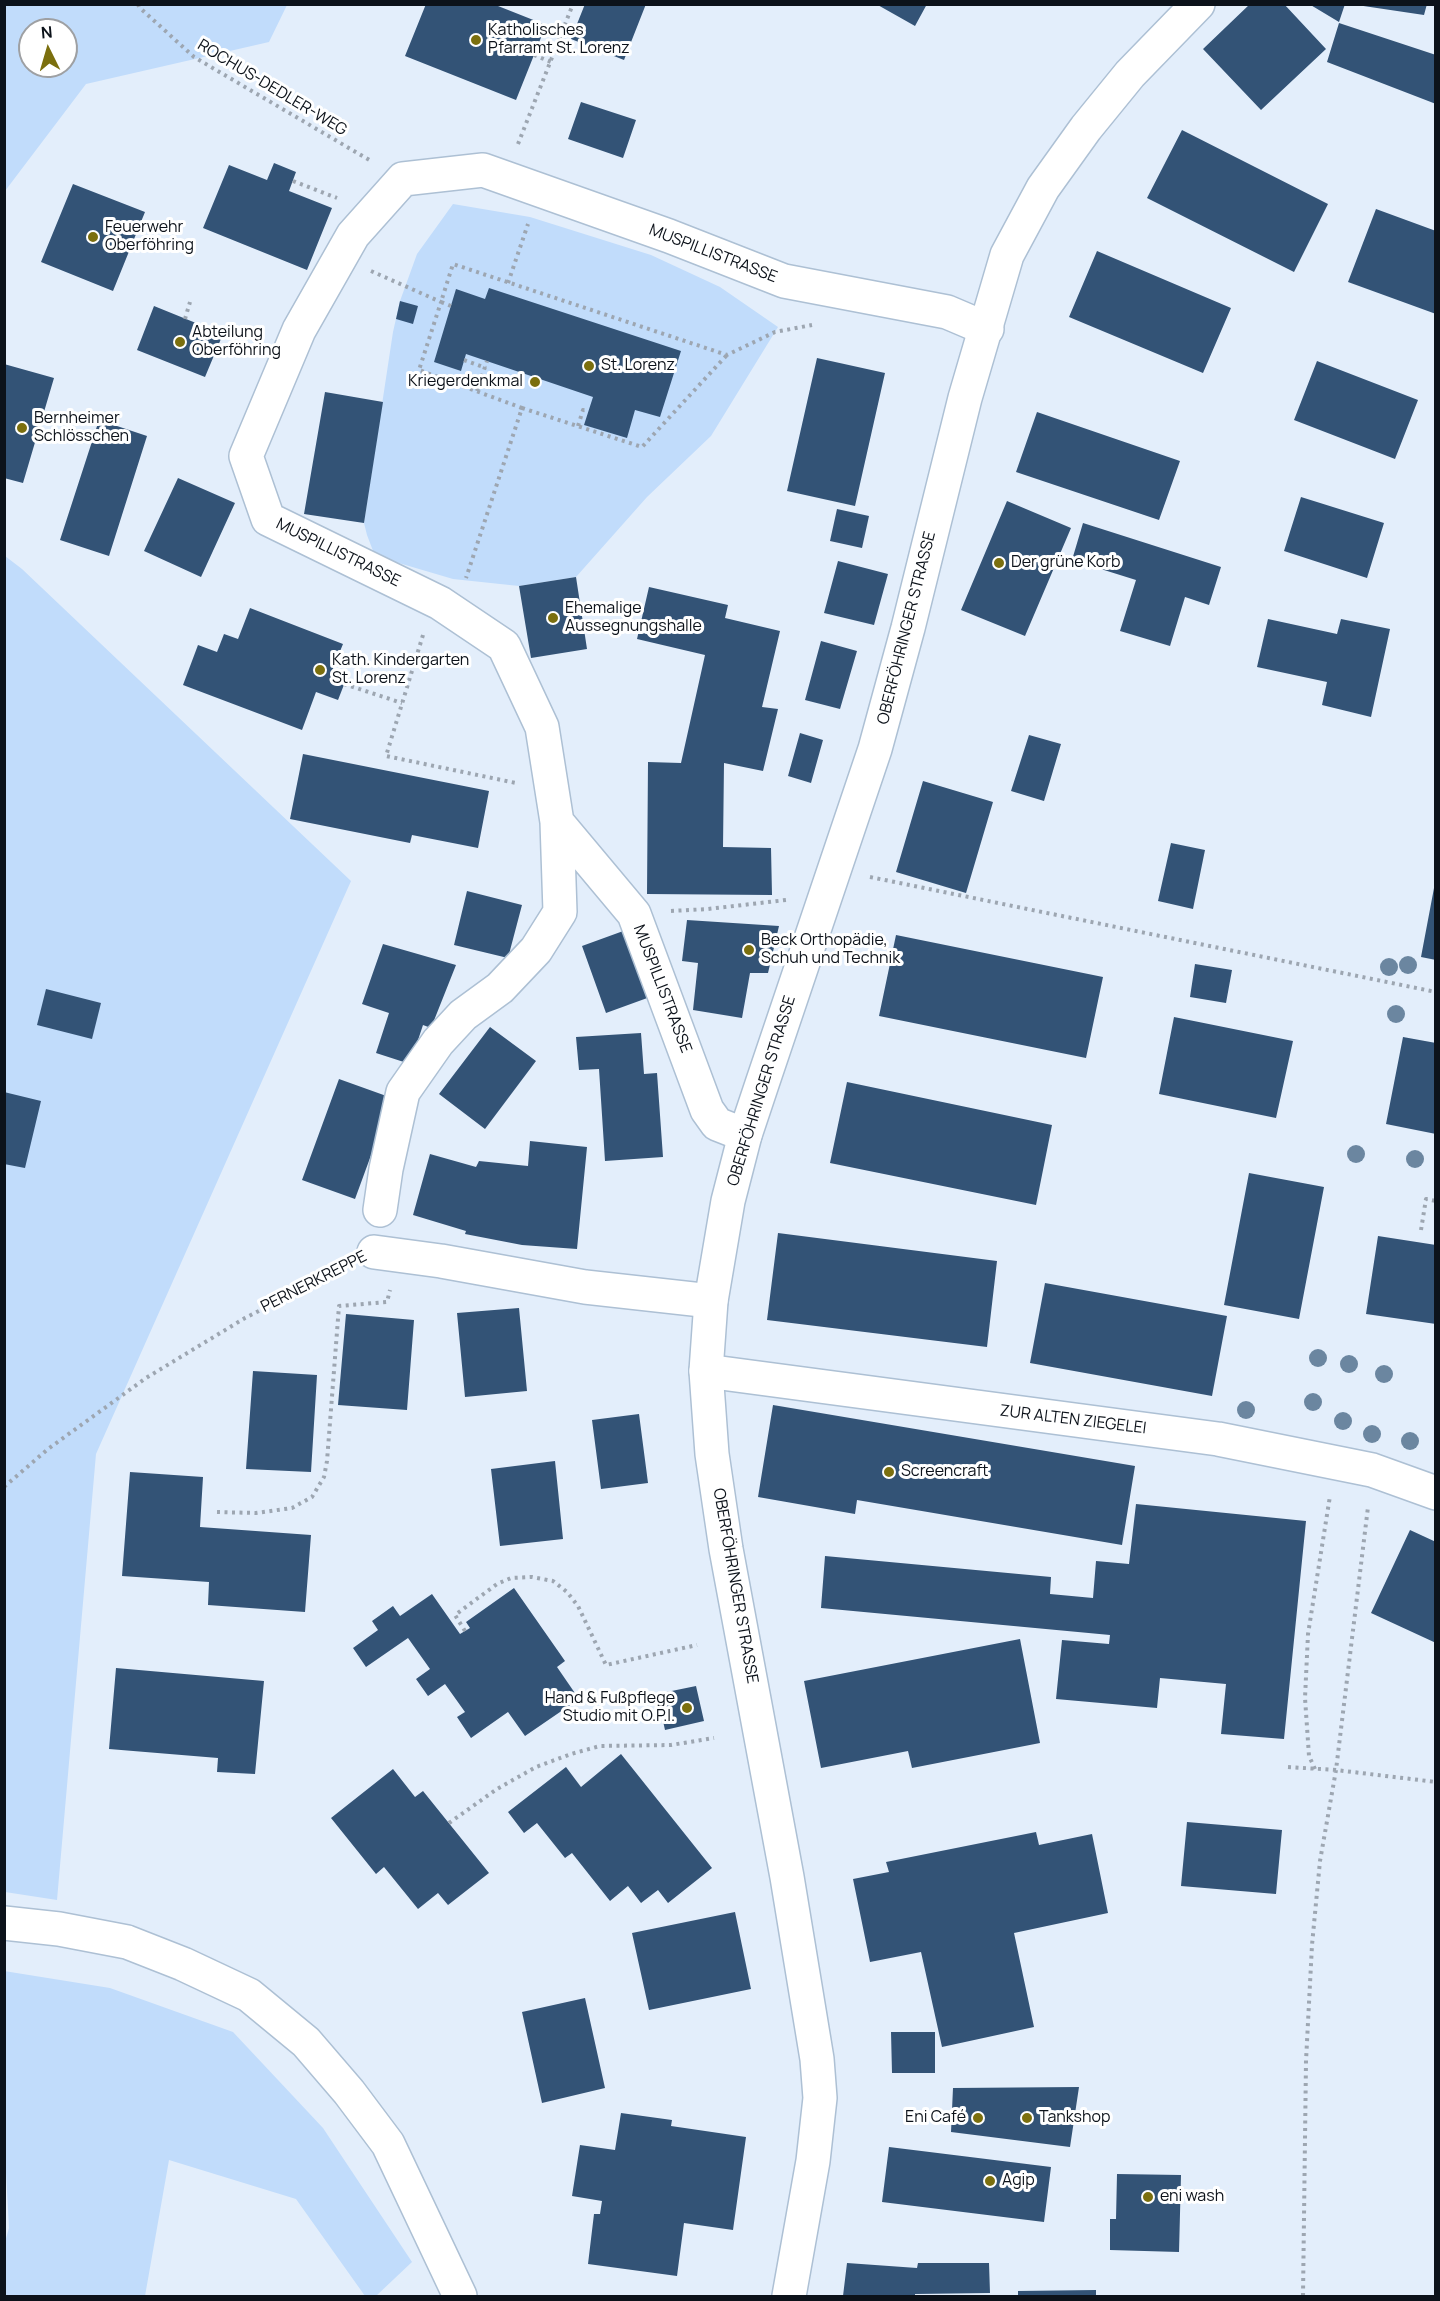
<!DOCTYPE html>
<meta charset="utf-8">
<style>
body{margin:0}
#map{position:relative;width:1440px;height:2301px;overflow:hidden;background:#e3eefb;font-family:Manrope,sans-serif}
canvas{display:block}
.frame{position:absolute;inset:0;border:6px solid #0c121a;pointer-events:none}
.north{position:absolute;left:18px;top:18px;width:60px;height:60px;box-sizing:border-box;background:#fff;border:2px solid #9ea0a3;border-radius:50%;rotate:355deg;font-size:16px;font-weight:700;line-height:24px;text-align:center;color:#0c121a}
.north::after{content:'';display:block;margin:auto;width:21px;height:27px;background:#7b6f0e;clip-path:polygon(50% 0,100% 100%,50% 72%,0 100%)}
</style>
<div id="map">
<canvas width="1440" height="2301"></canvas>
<div class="frame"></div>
<div class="north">N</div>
</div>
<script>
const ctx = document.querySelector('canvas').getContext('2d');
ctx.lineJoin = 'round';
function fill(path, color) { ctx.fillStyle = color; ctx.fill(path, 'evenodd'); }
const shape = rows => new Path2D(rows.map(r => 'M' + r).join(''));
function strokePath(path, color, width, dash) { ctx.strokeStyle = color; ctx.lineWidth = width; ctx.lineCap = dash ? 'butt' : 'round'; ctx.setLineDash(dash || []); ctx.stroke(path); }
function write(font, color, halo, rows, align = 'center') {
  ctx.font = font + ' Manrope,sans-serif'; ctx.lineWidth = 6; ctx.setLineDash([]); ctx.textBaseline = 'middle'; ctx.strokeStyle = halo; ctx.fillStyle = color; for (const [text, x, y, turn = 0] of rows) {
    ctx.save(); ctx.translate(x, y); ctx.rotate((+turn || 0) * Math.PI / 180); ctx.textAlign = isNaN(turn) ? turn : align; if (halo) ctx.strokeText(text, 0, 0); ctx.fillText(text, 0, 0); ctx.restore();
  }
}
const green = shape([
 [5,4,287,4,287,5,269,42,86,84,5,191],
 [30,30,66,30,66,66,30,66],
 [453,204,530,217,651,255,720,287,778,327,711,436,647,497,576,577,519,586,453,579,375,556,367,535,364,523,393,332,400,301,417,254],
 [5,556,22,569,351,881,96,1454,57,1900,5,1892],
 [4,1971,110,1988,233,2032,323,2128,412,2262,376,2296,365,2296,296,2199,169,2160,145,2296,5,2296,5,2242,9,2228,4,2136]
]);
const building = shape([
 [426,4,493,4,546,25,516,100,405,56],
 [585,4,646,4,624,60,571,39],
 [876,4,927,4,915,26],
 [1250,4,1284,4,1326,49,1261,110,1203,49],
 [1309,4,1345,4,1339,22],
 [1350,4,1427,4,1424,15],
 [1339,23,1436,55,1436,104,1327,62],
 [581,102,636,120,623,158,568,139],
 [1182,130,1328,204,1294,272,1147,198],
 [274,163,296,172,289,191,332,208,307,270,203,228,229,165,267,180],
 [73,184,145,212,113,291,41,262],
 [1376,209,1436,231,1436,314,1348,282],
 [1097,251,1231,308,1203,373,1069,317],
 [489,288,681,351,660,417,635,410,627,438,584,425,593,397,466,354,461,371,434,362,456,289,485,299],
 [400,301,418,306,413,324,396,319],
 [154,306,223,334,205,377,137,350],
 [817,358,885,373,855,506,787,491],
 [1317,361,1418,400,1395,459,1294,420],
 [4,364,54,378,23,483,4,478],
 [325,392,383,402,364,523,304,514],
 [1037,412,1180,461,1159,520,1016,472],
 [99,420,147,436,109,556,60,540],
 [178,478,235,503,201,577,144,551],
 [1301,497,1384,523,1367,578,1284,551],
 [1007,501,1071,528,1025,636,961,610],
 [837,509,869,516,862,548,830,541],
 [1083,523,1221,567,1209,605,1185,597,1170,646,1120,631,1136,580,1072,560],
 [838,561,888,574,874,625,824,613],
 [576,577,587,649,531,658,519,586],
 [649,587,728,605,725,618,780,631,762,707,778,709,763,771,724,763,723,847,771,848,772,895,647,894,648,762,681,763,705,655,637,639],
 [250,608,343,644,332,671,347,677,338,700,316,692,302,730,183,685,198,645,217,652,224,634,238,639],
 [1268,619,1337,634,1341,619,1390,629,1371,717,1322,705,1327,682,1257,667],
 [821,641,857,651,840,709,805,700],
 [800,733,823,740,811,783,788,776],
 [1029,735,1061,744,1044,801,1011,791],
 [303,754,489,791,478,848,412,835,410,843,290,819],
 [923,781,993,802,966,893,896,872],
 [1171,843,1205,850,1193,909,1158,901],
 [1434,888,1436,888,1436,960,1421,957],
 [467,891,522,905,508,958,454,945],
 [687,920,779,926,768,973,750,973,742,1018,693,1010,698,963,682,961],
 [626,930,650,997,606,1013,582,946],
 [896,935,1103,977,1086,1058,879,1016],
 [383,944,456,965,431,1028,423,1025,410,1064,376,1053,389,1013,362,1004],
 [1195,964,1232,970,1226,1003,1190,997],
 [46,989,101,1003,92,1039,37,1025],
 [1174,1017,1293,1041,1276,1118,1159,1094],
 [490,1027,536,1061,485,1129,439,1094],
 [641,1033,644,1074,657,1073,663,1157,605,1161,599,1069,579,1070,576,1037],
 [1403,1037,1436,1043,1436,1134,1386,1124],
 [339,1079,392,1098,355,1199,302,1180],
 [847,1082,1052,1125,1036,1205,830,1163],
 [4,1092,41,1101,25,1168,4,1164],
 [530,1141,587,1147,577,1249,522,1245,465,1234,466,1231,413,1215,430,1154,476,1167,479,1161,528,1166],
 [1249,1173,1324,1187,1299,1319,1224,1305],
 [778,1233,997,1261,987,1347,767,1320],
 [1378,1236,1436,1245,1436,1324,1366,1314],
 [1045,1283,1227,1316,1212,1396,1030,1363],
 [519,1308,527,1391,465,1397,457,1313],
 [346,1314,414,1320,407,1410,338,1405],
 [253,1371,317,1375,311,1472,246,1469],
 [773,1405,1135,1466,1122,1545,857,1500,855,1514,758,1497],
 [639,1414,648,1483,601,1489,592,1420],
 [555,1461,563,1539,500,1546,491,1469],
 [130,1472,203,1477,200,1527,311,1535,305,1612,208,1605,209,1582,122,1576],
 [1136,1504,1306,1521,1284,1739,1221,1734,1226,1684,1160,1678,1157,1708,1056,1699,1062,1640,1109,1644,1110,1635,821,1608,825,1556,1051,1577,1050,1594,1093,1598,1096,1561,1129,1564],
 [1410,1530,1436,1542,1436,1643,1371,1613],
 [514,1588,565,1661,557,1667,579,1699,525,1736,508,1712,471,1738,457,1717,465,1712,445,1684,428,1696,416,1679,430,1669,408,1638,366,1667,353,1648,378,1630,372,1621,393,1606,400,1616,432,1594,460,1634,470,1628,466,1622],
 [1020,1639,1040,1743,912,1768,908,1751,821,1768,804,1681],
 [116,1668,264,1681,255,1774,217,1772,218,1758,109,1749],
 [696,1686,704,1721,665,1730,657,1694],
 [621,1754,712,1868,668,1903,658,1890,641,1903,628,1886,610,1901,572,1853,565,1858,537,1823,524,1833,508,1812,566,1767,581,1787],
 [393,1769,415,1797,423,1791,489,1873,448,1905,438,1893,418,1909,384,1867,376,1874,331,1818],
 [1187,1822,1282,1830,1276,1894,1181,1886],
 [1036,1832,1039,1845,1092,1834,1108,1913,1014,1933,1034,2027,942,2047,921,1952,870,1962,853,1879,889,1872,886,1862],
 [735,1912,751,1989,649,2010,632,1933],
 [585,1998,605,2088,542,2103,522,2012],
 [891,2032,935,2032,935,2073,892,2073],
 [1079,2087,1070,2147,951,2132,953,2088],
 [621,2113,672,2120,671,2126,746,2137,733,2230,684,2223,677,2276,588,2264,594,2214,600,2214,602,2201,572,2196,580,2145,615,2150],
 [889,2147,1051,2167,1044,2222,882,2202],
 [1117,2174,1181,2175,1179,2252,1110,2250,1110,2219,1116,2219],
 [847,2263,917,2268,918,2263,989,2263,990,2293,915,2294,915,2296,843,2296],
 [1096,2290,1096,2296,1018,2296,1018,2291]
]);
const path = shape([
 [138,4,139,7,194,57,371,161],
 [534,55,551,62],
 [518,144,573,4],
 [293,181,337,198],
 [371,271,441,302,419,370,522,408,466,578],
 [508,283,528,224],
 [451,306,441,302,453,264,727,355,775,332,812,325],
 [185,319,190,302],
 [464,360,486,368],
 [477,391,487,361],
 [522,408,642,447,727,355],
 [578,426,583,410,588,412],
 [423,635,386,756,516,783],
 [344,684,402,703],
 [870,877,1436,992],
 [671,911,708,909,786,900],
 [1421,1230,1426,1199,1436,1201],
 [4,1487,48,1449,146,1378,245,1318,343,1268],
 [217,1512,256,1513,292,1508,312,1497,324,1477,327,1461,339,1306,387,1302,390,1290],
 [465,1631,455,1615,497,1584,511,1578,532,1577,553,1581,567,1592,578,1606,606,1665,697,1645],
 [1288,1767,1336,1770,1368,1507],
 [1315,1769,1309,1756,1305,1698,1308,1634,1330,1496],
 [449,1823,497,1789,536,1767,571,1754,600,1746,671,1745,714,1738],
 [1303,2296,1306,2061,1312,1945,1320,1861,1336,1770,1436,1782]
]);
const minor = shape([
 [745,1135,717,1124,707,1110,634,914,557,822,542,727,504,646,440,603,268,519,246,456,299,330,353,235,403,179,483,170,669,236,784,281,947,312,987,329],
 [380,1210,386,1169,403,1092,438,1042,463,1015,500,988,536,950,560,912,557,822],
 [374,1252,441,1261,585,1287,711,1301],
 [706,1371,1218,1439,1372,1470,1436,1493],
 [4,1923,59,1929,127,1942,183,1964,249,1995,306,2042,349,2092,388,2144,460,2296]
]);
const major = shape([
 [789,2296,813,2161,820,2098,817,2059,787,1877,726,1549,712,1454,706,1371,711,1301,728,1201,745,1135,762,1084,875,749,908,628,965,398,1007,255,1043,188,1086,128,1130,74,1198,4]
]);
const trees = [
 [1408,965],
 [1389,967],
 [1396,1014],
 [1356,1154],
 [1415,1159],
 [1318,1358],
 [1349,1364],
 [1384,1374],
 [1313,1402],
 [1246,1410],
 [1343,1421],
 [1372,1434],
 [1410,1441]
];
const markers = [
 [476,40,6,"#7b6f0e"],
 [93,237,6,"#7b6f0e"],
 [180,342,6,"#7b6f0e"],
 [589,366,6,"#7b6f0e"],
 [535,382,6,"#7b6f0e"],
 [22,428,6,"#7b6f0e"],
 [999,563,6,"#7b6f0e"],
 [553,618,6,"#7b6f0e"],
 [320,670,6,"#7b6f0e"],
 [749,950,6,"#7b6f0e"],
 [889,1472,6,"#7b6f0e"],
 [687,1708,6,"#7b6f0e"],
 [978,2118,6,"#7b6f0e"],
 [1027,2118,6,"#7b6f0e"],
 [990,2181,6,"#7b6f0e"],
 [1148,2197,6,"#7b6f0e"]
];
const poiNames = [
 ["Katholisches",488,31],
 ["Pfarramt St. Lorenz",488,49],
 ["Feuerwehr",105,228],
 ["Oberföhring",105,246],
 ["Abteilung",192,333],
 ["Oberföhring",192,351],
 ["St. Lorenz",601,366],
 ["Kriegerdenkmal",523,382,"right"],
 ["Bernheimer",34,419],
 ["Schlösschen",34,437],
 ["Der grüne Korb",1011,563],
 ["Ehemalige",565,609],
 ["Aussegnungshalle",565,627],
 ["Kath. Kindergarten",332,661],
 ["St. Lorenz",332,679],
 ["Beck Orthopädie,",761,941],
 ["Schuh und Technik",761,959],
 ["Screencraft",901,1472],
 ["Hand & Fußpflege",675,1699,"right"],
 ["Studio mit O.P.I.",675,1717,"right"],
 ["Eni Café",966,2118,"right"],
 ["Tankshop",1039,2118],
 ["Agip",1002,2181],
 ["eni wash",1160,2197]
];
const streetNames = [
 ["ROCHUS-DEDLER-WEG",272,88,31],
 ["MUSPILLISTRASSE",713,254,21],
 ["MUSPILLISTRASSE",338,553,26],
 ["OBERFÖHRINGER STRASSE",907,628,-76],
 ["MUSPILLISTRASSE",662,989,69],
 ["OBERFÖHRINGER STRASSE",762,1091,-73],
 ["PERNERKREPPE",314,1282,-27],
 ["ZUR ALTEN ZIEGELEI",1073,1420,7],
 ["OBERFÖHRINGER STRASSE",735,1586,80]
];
fill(green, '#c1dcfb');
fill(building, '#335376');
strokePath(minor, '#adc0d4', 36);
strokePath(major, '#adc0d4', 36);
strokePath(path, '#9da6b1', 4, [3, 4.5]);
strokePath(minor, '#fff', 33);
strokePath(major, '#fff', 33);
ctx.fillStyle = '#6b86a0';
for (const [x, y] of trees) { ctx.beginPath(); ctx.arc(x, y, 9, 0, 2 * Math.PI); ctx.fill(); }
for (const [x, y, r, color] of markers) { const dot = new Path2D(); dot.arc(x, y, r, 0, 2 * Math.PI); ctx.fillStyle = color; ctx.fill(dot); strokePath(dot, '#fff', 2); }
write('16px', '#0c121a', '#fff', poiNames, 'left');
write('16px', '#0c121a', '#fff', streetNames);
</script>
